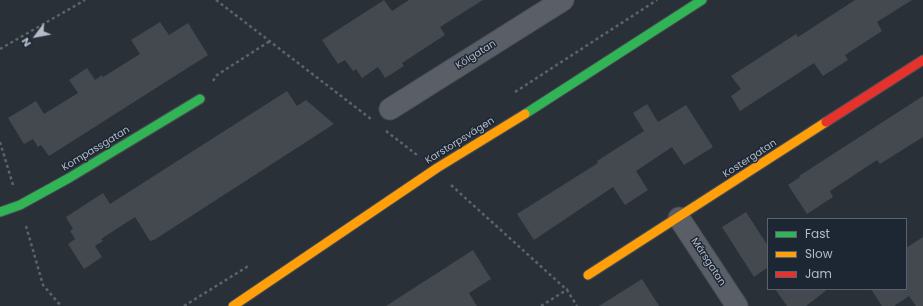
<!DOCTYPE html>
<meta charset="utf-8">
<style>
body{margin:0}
#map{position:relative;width:923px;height:306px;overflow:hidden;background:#2a3038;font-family:Poppins,sans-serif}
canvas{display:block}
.legend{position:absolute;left:767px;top:218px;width:140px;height:72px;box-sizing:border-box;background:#1d2633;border:1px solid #59626f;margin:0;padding:5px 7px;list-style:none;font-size:12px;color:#b4bcc9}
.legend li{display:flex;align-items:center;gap:8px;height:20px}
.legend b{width:20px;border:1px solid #59626f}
.north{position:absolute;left:16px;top:16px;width:40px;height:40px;-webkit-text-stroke:3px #1d2633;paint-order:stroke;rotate:238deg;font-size:11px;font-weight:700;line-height:16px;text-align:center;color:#b4bcc9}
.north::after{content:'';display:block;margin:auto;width:14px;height:18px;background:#b4bcc9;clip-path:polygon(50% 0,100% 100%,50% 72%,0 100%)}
</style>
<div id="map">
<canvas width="923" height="306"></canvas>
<ul class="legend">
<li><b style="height:5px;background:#30b455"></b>Fast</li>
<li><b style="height:5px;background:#ff9f0a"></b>Slow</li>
<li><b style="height:5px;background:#e5322d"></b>Jam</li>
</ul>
<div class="north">N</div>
</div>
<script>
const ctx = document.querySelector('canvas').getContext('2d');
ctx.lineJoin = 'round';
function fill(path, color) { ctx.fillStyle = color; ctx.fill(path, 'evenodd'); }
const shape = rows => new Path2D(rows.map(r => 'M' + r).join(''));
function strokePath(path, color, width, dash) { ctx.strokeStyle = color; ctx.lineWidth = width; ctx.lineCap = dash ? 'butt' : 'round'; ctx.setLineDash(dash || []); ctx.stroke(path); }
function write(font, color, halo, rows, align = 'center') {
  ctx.font = font + ' Poppins,sans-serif'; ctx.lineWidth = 3; ctx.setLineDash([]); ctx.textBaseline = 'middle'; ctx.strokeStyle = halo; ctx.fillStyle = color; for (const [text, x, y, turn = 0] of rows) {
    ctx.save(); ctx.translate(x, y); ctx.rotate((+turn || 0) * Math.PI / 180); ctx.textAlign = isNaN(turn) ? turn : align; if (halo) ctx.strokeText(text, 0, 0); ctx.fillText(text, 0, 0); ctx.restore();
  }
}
const building = shape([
 [384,0,392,11,409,0,483,0,440,27,445,35,402,63,404,66,385,78,378,67,362,78,356,69,353,71,345,60,338,64,322,40],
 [855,0,912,0,877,22,882,31,845,55,848,60,823,76,814,63,740,111,731,96,741,89,731,76,796,34,798,37],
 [160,22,169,35,188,23,208,55,49,156,41,145,38,147,33,139,24,144,8,118,36,101,44,114,78,93,69,80,87,68,95,80,102,75,103,77,140,54,131,40],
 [287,91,297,106,306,100,334,124,154,240,150,241,135,217,101,239,103,241,95,246,102,257,84,269,68,244,75,239,70,231,73,229,66,217,103,193,110,204],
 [923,96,923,137,880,164,877,160,830,191,833,197,807,214,788,185,800,177,799,176],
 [647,104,658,122,686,105,713,147,684,165,672,147,636,171,648,190,625,205,613,187,534,240,517,214,598,163,597,161,644,131,633,113],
 [746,212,768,246,768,267,754,277,722,227],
 [923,237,923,306,916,306,909,296,894,306,882,306,871,289,906,289,906,248],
 [473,250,491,279,469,293,477,306,386,306],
 [642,279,659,306,599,306],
 [775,289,828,289,806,306,787,306]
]);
const path = shape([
 [216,0,371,119],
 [0,49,85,0],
 [213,81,217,75,270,41],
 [515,92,657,0],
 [386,131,417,155],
 [0,142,13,185],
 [451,185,567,290,577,306],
 [26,226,43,285,61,306],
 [184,306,250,265],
 [541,306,568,289]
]);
const street = shape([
 [390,109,563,0],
 [679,218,737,306]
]);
const fast = shape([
 [525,114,702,0],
 [0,212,20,205,69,178,200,99]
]);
const slow = shape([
 [588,275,826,122],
 [233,306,437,168,525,114]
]);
const jam = shape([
 [826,122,923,60]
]);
const streetNames = [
 ["Kölgatan",476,55,-32],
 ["Karstorpsvägen",460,141,-32],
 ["Kompassgatan",96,149,-31],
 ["Kostergatan",750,159,-33],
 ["Märsgatan",708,262,57]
];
fill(building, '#444950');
strokePath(street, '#484c53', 23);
strokePath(fast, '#484c53', 11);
strokePath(slow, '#484c53', 11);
strokePath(jam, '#484c53', 11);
strokePath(path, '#5d636a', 2.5, [3, 3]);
strokePath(street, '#5a5e66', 21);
strokePath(fast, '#30b455', 9);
strokePath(slow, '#ff9f0a', 9);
strokePath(jam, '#e5322d', 9);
write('10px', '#b4bcc9', '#1d2633', streetNames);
</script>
